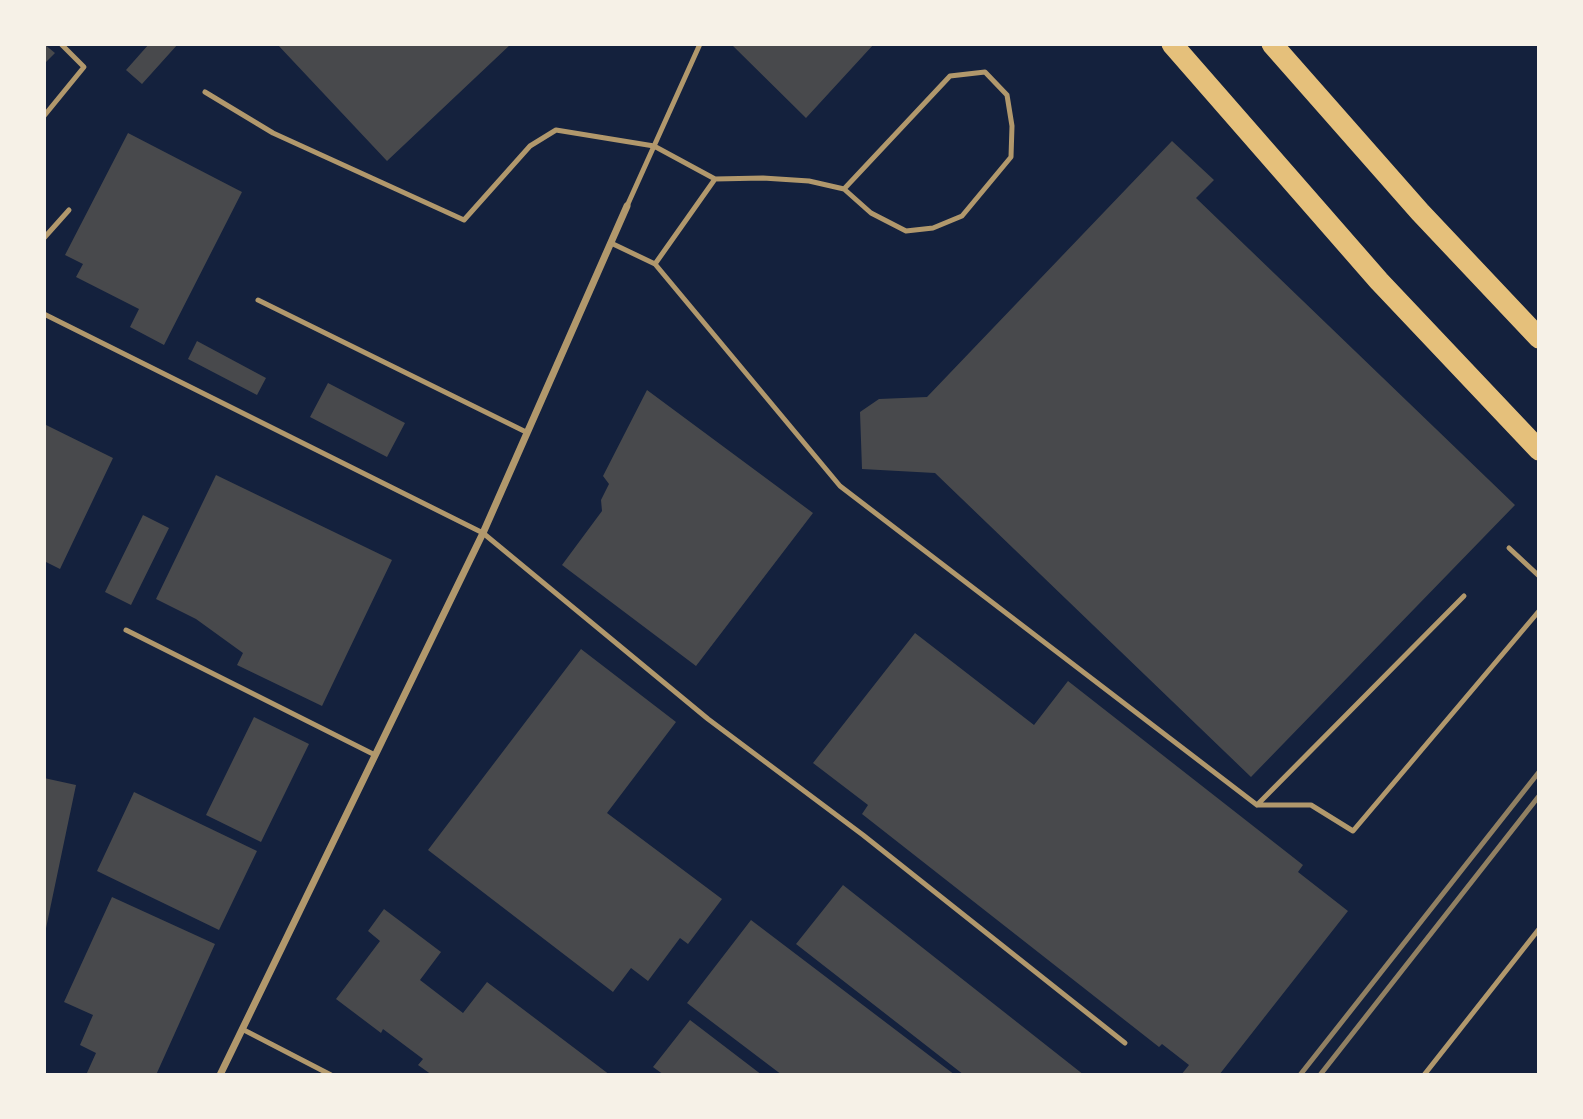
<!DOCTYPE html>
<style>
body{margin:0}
#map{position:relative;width:1583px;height:1119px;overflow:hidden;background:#14213d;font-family:"PT Sans",sans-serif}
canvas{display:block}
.frame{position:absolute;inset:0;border:46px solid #f6f1e7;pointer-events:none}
</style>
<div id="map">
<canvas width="1583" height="1119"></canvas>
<div class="frame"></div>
</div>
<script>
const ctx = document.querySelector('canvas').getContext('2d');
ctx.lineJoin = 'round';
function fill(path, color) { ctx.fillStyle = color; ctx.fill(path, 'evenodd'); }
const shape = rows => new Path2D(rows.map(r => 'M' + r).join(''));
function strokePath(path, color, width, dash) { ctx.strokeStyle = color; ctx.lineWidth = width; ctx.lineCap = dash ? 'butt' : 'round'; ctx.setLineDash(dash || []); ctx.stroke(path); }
const building = shape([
 [44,44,55,53,44,64],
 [149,44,178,44,142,84,126,70],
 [277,44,511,44,387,161],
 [731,44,874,44,806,118],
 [128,133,242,192,164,345,130,327,139,309,76,277,83,264,65,255],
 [1172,141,1214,180,1196,198,1515,505,1251,777,935,473,862,469,860,412,879,399,927,397],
 [197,341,266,378,257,395,188,359],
 [328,383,405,423,387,457,310,417],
 [647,390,813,513,696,666,562,565,602,511,601,500,609,484,603,476],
 [44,424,113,458,60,569,44,561],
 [216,475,392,560,322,706,237,665,243,653,196,619,156,599],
 [143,515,169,528,131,605,105,592],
 [915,633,1034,725,1068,681,1303,865,1298,872,1348,911,1219,1075,1181,1075,1189,1065,1162,1044,1159,1047,862,814,868,805,813,763],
 [581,649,676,722,607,813,722,899,688,944,680,938,648,981,631,968,613,992,428,850],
 [254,717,309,744,261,842,206,815],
 [44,778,76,785,45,933,44,932],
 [134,792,257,851,219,930,97,871],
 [843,885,1084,1075,964,1075,796,944],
 [112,897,215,944,156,1075,86,1075,96,1053,80,1045,93,1015,64,1002],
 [384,909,441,952,420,980,463,1013,487,982,610,1075,432,1075,418,1065,423,1059,383,1029,381,1033,336,999,380,941,368,931],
 [751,920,955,1075,782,1075,687,1003],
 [690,1020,762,1075,664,1075,653,1067]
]);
const service = shape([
 [205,92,273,133,464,220,530,146,556,130,654,146,715,179,763,178,809,181,844,189,871,213,906,231,933,228,962,216,1011,157,1012,126,1007,95,985,72,950,76,844,189],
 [44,116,84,67,61,44],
 [715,179,655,264,840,486,1257,805,1311,805,1353,831,1539,611],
 [627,206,700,44],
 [44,238,69,210],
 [611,243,655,264],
 [258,300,526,432],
 [44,314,483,533,708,719,863,835,1125,1043],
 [1509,548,1539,576],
 [126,630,375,755],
 [1257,805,1464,596],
 [242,1029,331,1075],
 [1424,1075,1539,929]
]);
const minor = shape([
 [220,1075,483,533,627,206]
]);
const motorway = shape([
 [1172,44,1379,281,1539,450],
 [1272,44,1420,212,1539,338]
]);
const rail = shape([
 [1300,1075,1539,772],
 [1320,1075,1539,796]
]);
fill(building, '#48494c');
strokePath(service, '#b1986c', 5);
strokePath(minor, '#b1986c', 7);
strokePath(motorway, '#e5c07b', 21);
strokePath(rail, '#918062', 5);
</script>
